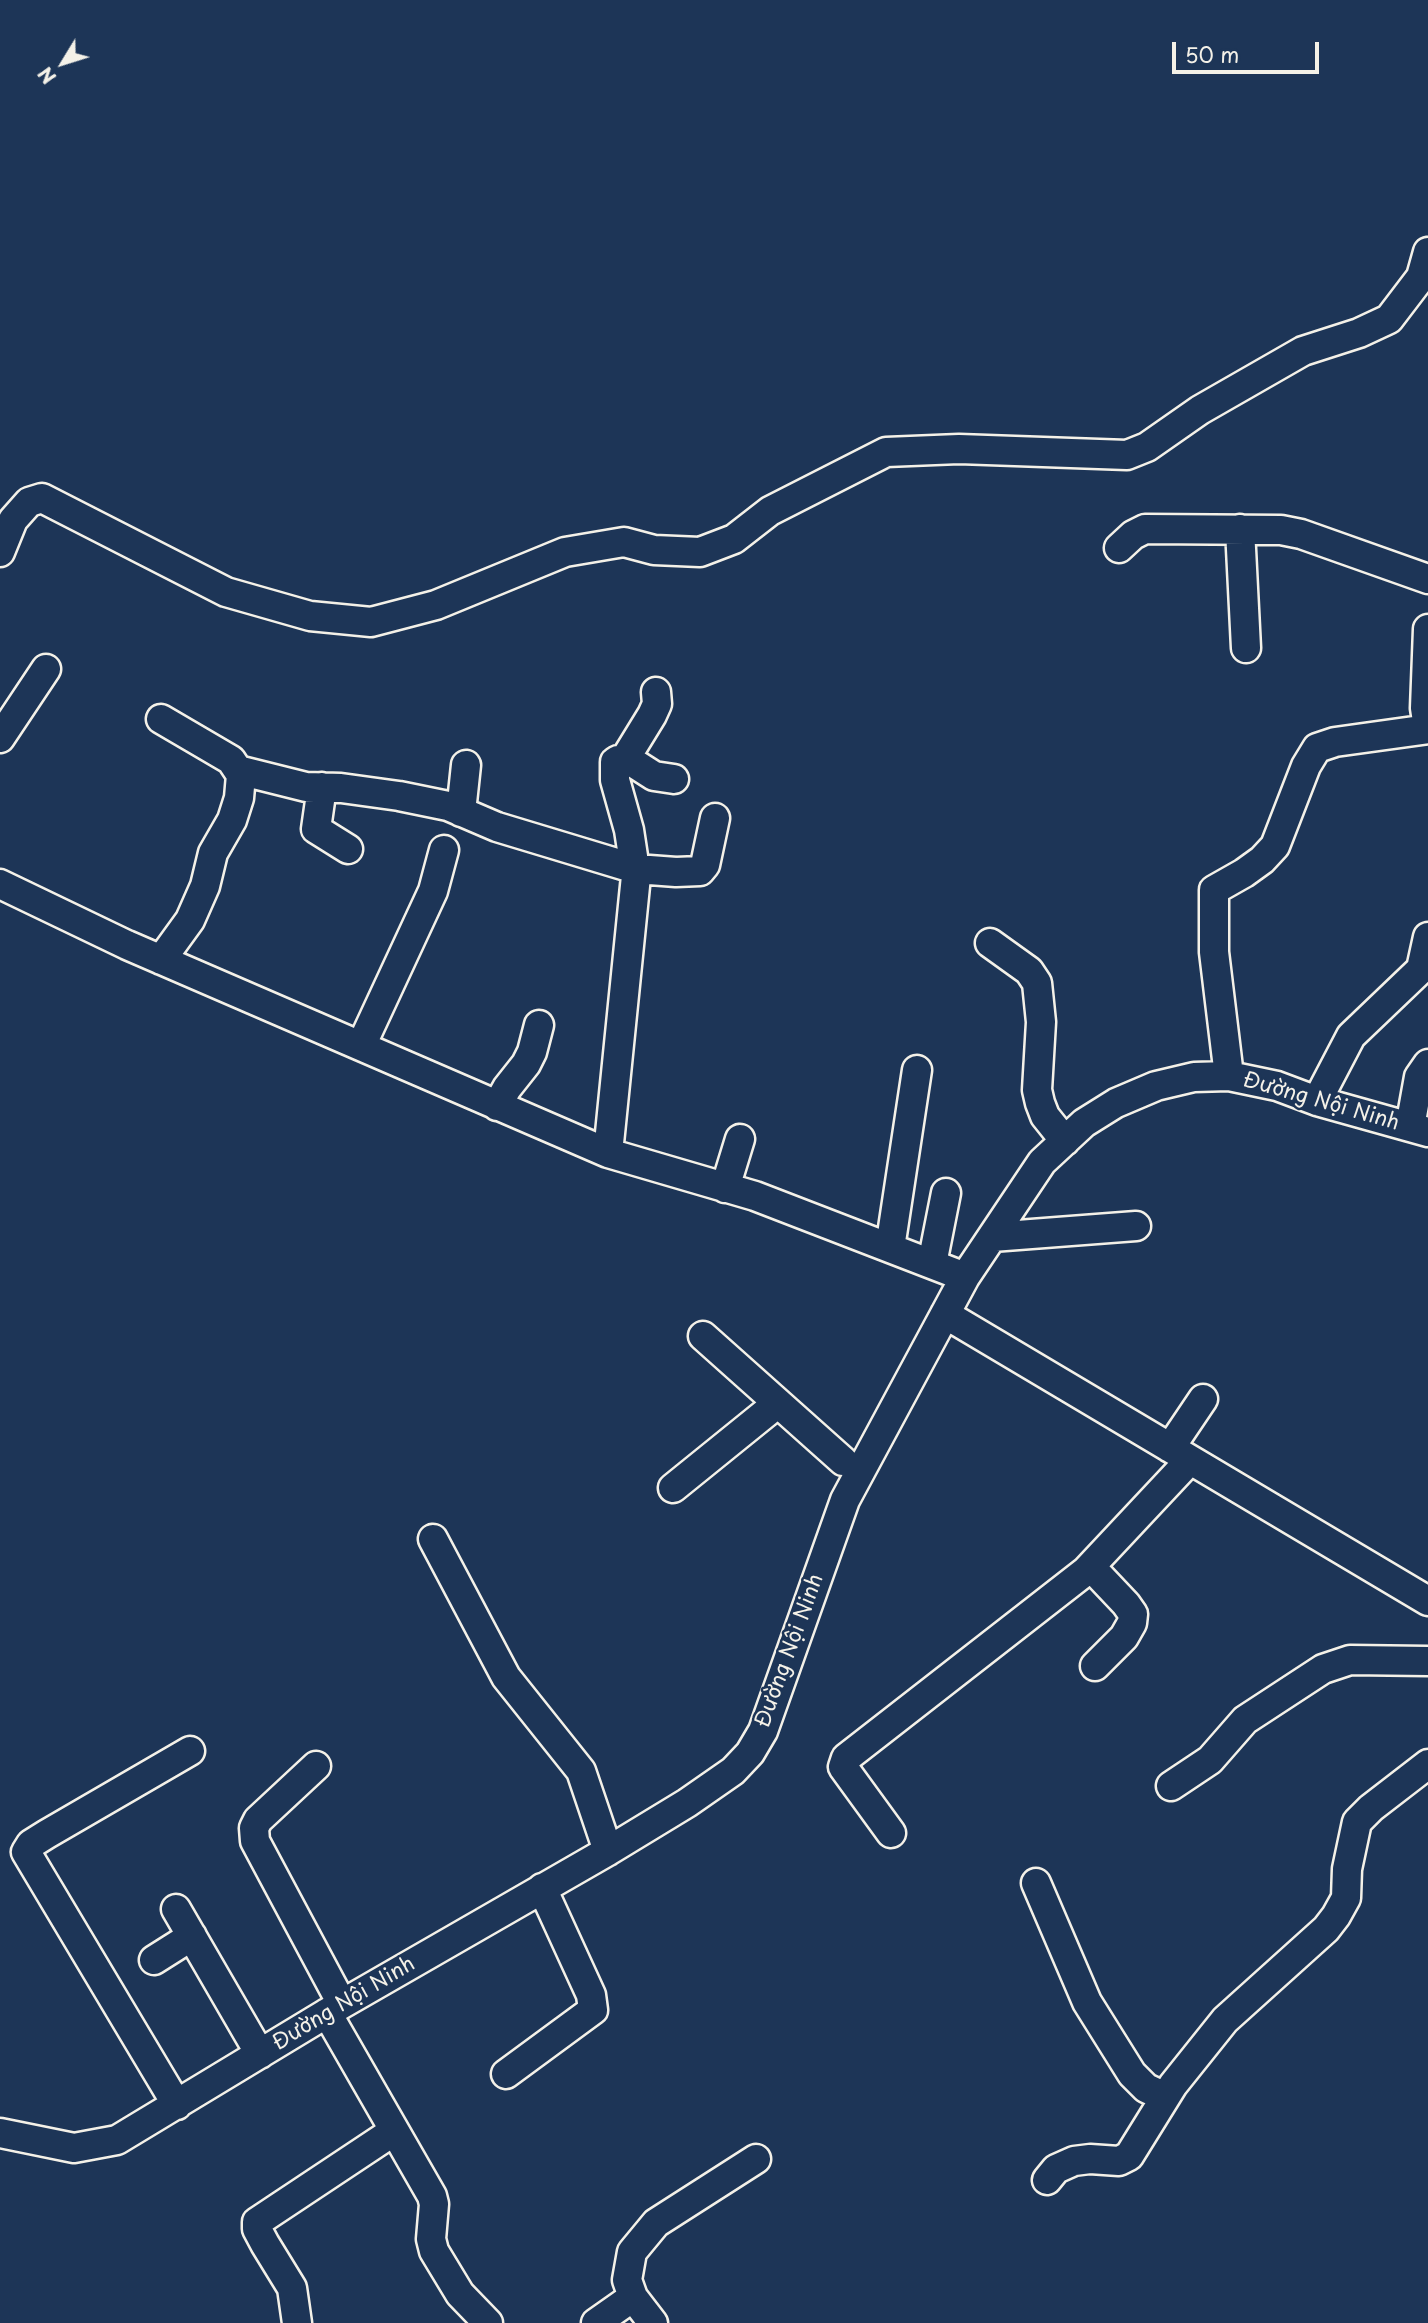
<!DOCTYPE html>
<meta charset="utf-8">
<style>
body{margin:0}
#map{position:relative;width:1428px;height:2323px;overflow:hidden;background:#1d3557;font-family:"Playpen Sans",sans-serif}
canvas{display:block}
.north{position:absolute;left:28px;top:28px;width:70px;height:70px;-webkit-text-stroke:5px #1d3557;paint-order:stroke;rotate:232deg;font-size:19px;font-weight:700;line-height:28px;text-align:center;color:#f4f1e8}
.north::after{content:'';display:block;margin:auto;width:24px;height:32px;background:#f4f1e8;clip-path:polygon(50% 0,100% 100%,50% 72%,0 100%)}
.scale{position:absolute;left:1172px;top:42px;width:147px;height:32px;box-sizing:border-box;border:4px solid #f4f1e8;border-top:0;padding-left:9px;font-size:21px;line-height:24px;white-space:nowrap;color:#f4f1e8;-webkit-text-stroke:5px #1d3557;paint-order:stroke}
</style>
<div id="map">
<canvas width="1428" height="2323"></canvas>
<div class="north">N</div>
<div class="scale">50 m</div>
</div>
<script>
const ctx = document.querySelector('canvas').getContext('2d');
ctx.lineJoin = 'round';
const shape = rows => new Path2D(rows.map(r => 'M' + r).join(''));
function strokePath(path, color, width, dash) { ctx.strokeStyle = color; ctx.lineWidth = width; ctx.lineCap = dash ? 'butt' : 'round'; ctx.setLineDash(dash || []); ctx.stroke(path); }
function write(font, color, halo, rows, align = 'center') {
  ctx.font = font + ' "Playpen Sans",sans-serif'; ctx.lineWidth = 5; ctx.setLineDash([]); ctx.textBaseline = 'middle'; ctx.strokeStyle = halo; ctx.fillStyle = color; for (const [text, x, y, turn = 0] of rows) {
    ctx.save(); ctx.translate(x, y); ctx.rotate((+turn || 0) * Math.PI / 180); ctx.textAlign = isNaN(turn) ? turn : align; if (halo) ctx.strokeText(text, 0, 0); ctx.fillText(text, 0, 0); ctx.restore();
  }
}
const minor = shape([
 [1240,529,1246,648],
 [1119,548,1133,535,1145,529,1281,530,1301,534,1428,579],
 [0,552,13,520,29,502,42,498,226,592,310,616,371,622,436,605,565,552,624,542,654,550,700,552,734,539,770,511,886,452,959,449,1127,455,1147,447,1200,410,1303,351,1359,333,1389,319,1421,277,1428,252],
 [1428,629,1425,708,1428,728],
 [161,719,231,760,241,775,239,798,232,820,213,853,205,886,190,920,161,960],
 [0,738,46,669],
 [625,759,652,715,657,704,656,692],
 [238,770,306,787,341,788,399,796,448,806,497,827,636,869,676,872,700,871,705,865,715,818],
 [322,787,316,829,348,849],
 [461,812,466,765],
 [0,884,127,945,608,1153,755,1196,965,1277],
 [990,943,1029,971,1037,983,1041,1022,1037,1090,1040,1103,1045,1116,1065,1141],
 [361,1046,433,891,444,850],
 [1229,1076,1214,952,1214,890,1244,873,1262,860,1275,846,1306,766,1317,748,1335,742,1428,729],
 [1317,1101,1351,1036,1421,969,1428,937],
 [497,1106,507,1088,526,1064,532,1052,539,1025],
 [1410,1127,1419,1077,1428,1064],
 [608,1153,636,876,629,830,615,780,615,762,618,760,629,760,654,776,674,779],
 [725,1188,740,1139],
 [992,1237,1136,1226],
 [890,1248,917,1070],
 [932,1264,946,1193],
 [945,1314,1428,1601],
 [703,1336,843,1461],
 [1170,1448,1203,1399],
 [673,1488,778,1403],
 [433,1539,506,1677,581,1771,608,1851],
 [1091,1567,1126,1604,1133,1614,1132,1623,1124,1637,1095,1666],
 [316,1766,258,1820,254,1828,255,1841,342,2004],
 [1171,1786,1210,1760,1245,1720,1323,1669,1350,1660,1428,1661],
 [891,1833,843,1767,846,1758,1086,1571,1190,1460],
 [1036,1883,1087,2002,1132,2074,1146,2088,1165,2097],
 [176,1909,260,2054],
 [154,1960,192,1936],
 [327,2013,432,2196,434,2204,431,2239,434,2251,460,2294,488,2323],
 [506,2074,593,2010,591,1995,542,1888],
 [177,2105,26,1852,31,1844,47,1834,190,1751],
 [0,2133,74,2148,117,2140,342,2004,608,1851,687,1803,733,1771,750,1753,763,1731,845,1500,965,1277,1042,1162,1084,1123,1116,1103,1156,1086,1194,1077,1229,1076,1277,1086,1317,1101,1428,1132],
 [1047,2180,1056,2169,1074,2161,1090,2159,1119,2161,1129,2156,1173,2085,1225,2020,1326,1929,1336,1916,1346,1898,1347,1869,1357,1822,1371,1808,1428,1764],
 [297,2323,292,2288,265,2244,257,2229,257,2222,394,2131],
 [596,2323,633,2297],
 [653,2323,633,2297,627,2280,632,2252,656,2223,756,2159]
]);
const streetNames = [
 ["Đường Nội Ninh",1321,1102,16],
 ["Đường Nội Ninh",790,1651,-70],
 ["Đường Nội Ninh",344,2004,-31]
];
strokePath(minor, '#f4f1e8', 33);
strokePath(minor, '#1d3557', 28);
write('21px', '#f4f1e8', '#1d3557', streetNames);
</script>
